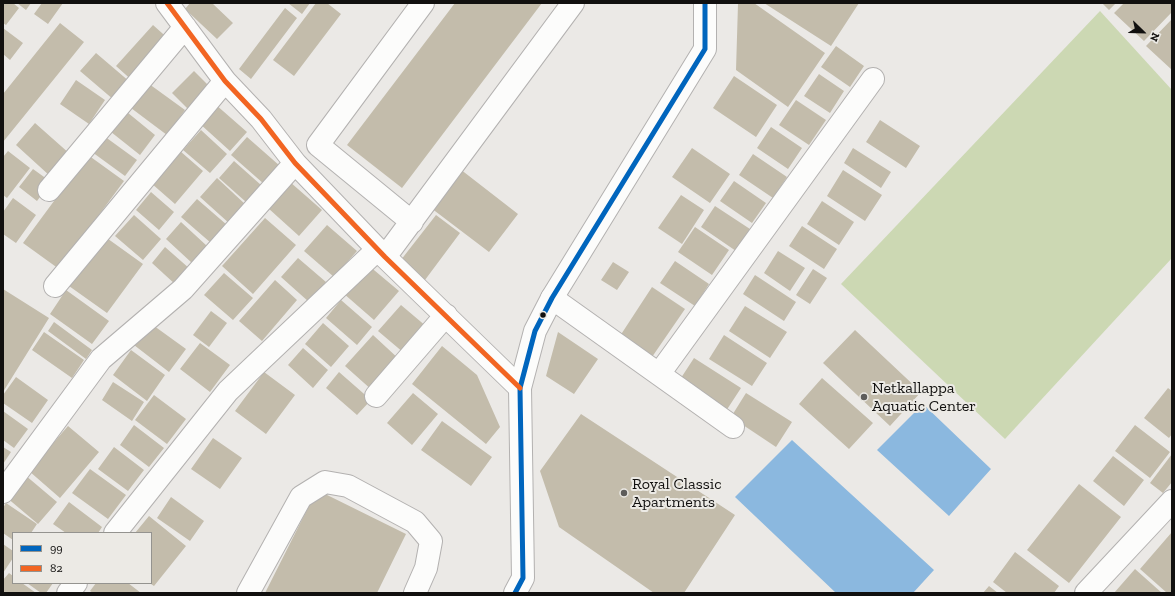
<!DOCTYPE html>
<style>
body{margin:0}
#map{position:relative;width:1175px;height:596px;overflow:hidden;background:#ebe9e6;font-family:"Zilla Slab",serif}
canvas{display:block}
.frame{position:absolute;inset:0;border:4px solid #11100f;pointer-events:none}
.legend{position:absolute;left:12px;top:532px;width:140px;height:52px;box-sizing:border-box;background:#eceae5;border:1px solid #94938f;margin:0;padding:5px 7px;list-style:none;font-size:12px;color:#11100f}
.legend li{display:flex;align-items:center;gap:8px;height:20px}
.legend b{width:20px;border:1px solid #94938f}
.north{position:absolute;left:1123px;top:12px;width:40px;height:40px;-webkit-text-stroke:3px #eceae5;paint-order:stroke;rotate:113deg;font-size:11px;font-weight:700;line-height:16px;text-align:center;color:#11100f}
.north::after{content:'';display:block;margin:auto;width:14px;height:18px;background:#11100f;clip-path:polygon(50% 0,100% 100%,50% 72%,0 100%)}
</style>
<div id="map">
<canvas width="1175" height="596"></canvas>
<div class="frame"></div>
<ul class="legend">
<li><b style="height:5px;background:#0065bd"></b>99</li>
<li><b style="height:5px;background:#f26522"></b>82</li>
</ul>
<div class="north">N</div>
</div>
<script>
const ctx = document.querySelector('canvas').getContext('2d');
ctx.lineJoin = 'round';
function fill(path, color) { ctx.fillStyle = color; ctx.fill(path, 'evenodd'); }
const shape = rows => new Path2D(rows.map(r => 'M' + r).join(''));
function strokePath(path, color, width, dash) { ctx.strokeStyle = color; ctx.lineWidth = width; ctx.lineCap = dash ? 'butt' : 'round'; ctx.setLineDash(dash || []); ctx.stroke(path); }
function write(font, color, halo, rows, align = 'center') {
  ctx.font = font + ' "Zilla Slab",serif'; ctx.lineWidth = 4; ctx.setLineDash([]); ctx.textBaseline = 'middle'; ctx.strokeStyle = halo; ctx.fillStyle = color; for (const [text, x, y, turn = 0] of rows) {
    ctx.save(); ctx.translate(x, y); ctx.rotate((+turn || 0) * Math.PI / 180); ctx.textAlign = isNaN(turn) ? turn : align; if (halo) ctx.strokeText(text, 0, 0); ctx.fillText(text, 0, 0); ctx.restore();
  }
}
const green = shape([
 [1100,11,1172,90,1172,258,1005,439,841,284]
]);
const water = shape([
 [923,404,991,469,949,516,877,450],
 [792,440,934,570,913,593,836,593,735,497]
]);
const building = shape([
 [3,3,13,3,19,8,6,25,3,23],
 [17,3,31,3,26,10],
 [42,3,63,3,48,24,34,14],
 [190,3,212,3,233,23,217,39,185,9],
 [288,3,310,3,302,14],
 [316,3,327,3,341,14,294,76,273,60],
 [455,3,542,3,402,188,347,145],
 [739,3,754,3,825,53,788,107,736,70,738,4],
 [764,3,859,3,831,46],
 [1102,3,1116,3,1109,10],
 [1124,3,1172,3,1172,12,1144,41,1114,13],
 [285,8,297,18,251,79,239,69],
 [1172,19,1172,70,1146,46],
 [60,23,84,42,3,142,3,94],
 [153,25,172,42,135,83,116,66],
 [3,28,23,43,10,60,3,54],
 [836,46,864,66,850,87,821,67],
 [96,53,130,82,114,100,80,71],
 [194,71,211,88,189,110,172,93],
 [819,74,844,91,830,113,804,96],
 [734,76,777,105,756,137,713,108],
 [76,80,105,100,89,124,60,104],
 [145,81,185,110,167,135,127,105],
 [796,100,826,120,809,145,779,125],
 [215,104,247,132,230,151,199,123],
 [122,108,155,135,140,155,106,128],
 [880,120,920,146,906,168,866,142],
 [35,123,70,154,50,176,16,145],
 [771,127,802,148,788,169,757,148],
 [201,130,227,154,210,173,183,150],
 [104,136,137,160,125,176,92,152],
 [247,137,280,166,264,184,231,155],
 [692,148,730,174,710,203,672,177],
 [853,148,891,172,881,188,844,163],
 [8,151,30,168,7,198,3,195,3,157],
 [180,151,203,171,175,204,151,183],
 [753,154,787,177,773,198,739,175],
 [88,155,124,181,59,269,23,243],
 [234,161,261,185,246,202,219,178],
 [33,169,51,182,37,201,19,187],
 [460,169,518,214,489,252,431,208],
 [843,170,882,195,865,221,827,196],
 [217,178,246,205,230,224,200,197],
 [734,181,766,203,752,223,720,201],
 [290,182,322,210,299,236,268,208],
 [151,192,174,212,159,230,136,210],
 [681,195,704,210,682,244,658,228],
 [13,198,36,215,16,243,3,234,3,212],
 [197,199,227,225,211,243,181,217],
 [822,201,854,222,839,245,807,224],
 [715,206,750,229,736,251,701,227],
 [134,215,161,239,143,260,115,236],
 [436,215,460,233,422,284,397,265],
 [265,218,296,245,253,294,222,266],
 [181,222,207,246,192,263,166,239],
 [327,225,357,251,334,277,304,251],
 [802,226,837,249,824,269,789,246],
 [695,227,729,250,712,275,678,252],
 [104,236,143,264,107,313,69,286],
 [165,247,190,269,176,285,152,263],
 [778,251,805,268,790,291,764,273],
 [298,258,326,282,309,302,281,277],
 [675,261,709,284,695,306,660,283],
 [613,262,629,272,617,290,601,280],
 [368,265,399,291,374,320,343,293],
 [813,269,827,278,810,304,796,295],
 [224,273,253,298,233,320,204,295],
 [755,275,796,302,784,321,743,294],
 [275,280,297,300,262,341,239,321],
 [652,287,685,309,652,357,620,336],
 [3,289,49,318,3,392],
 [66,290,109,321,92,344,50,314],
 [341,300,372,327,357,345,326,318],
 [401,305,427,327,404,353,378,331],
 [745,306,787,332,770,358,729,331],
 [211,311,227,323,209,347,193,335],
 [54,322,92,350,86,359,48,331],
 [150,323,186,349,169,372,134,345],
 [323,323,349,346,331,367,305,344],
 [855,330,921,392,890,426,823,363],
 [44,332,84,360,72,378,32,350],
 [558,332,598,359,574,394,546,376],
 [373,335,400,360,373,391,345,366],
 [724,335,767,363,752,386,709,359],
 [200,343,230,365,210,392,180,369],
 [442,346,477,375,500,427,486,444,412,384],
 [303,348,328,370,313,388,288,365],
 [131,350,165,375,147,401,113,375],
 [694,358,741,388,726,411,679,381],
 [264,372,295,395,266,434,235,411],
 [339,372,371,400,357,415,326,388],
 [16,377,48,400,32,423,3,403,3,395],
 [822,378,873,423,849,449,799,404],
 [113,382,144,402,132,421,102,400],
 [1168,388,1172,391,1172,434,1169,438,1144,418],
 [413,393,438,414,412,445,387,423],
 [746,393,792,422,776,447,731,417],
 [154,395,186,419,167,444,135,420],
 [3,411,28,429,14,448,3,440],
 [581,414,735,515,684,593,654,593,559,527,540,471],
 [442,421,492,457,471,486,421,450],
 [134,425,164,448,149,467,120,445],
 [1135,425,1170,452,1150,478,1115,451],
 [68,426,99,452,60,498,29,471],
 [213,438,242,458,220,489,191,469],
 [3,447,11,452,3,464],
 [114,447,144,470,128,491,98,469],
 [1172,454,1172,482,1163,493,1150,483],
 [1113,456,1144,480,1124,506,1093,481],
 [90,469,126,495,108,519,72,493],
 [25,475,57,502,38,524,6,497],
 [1079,484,1121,517,1069,583,1027,550],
 [317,490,406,534,377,593,265,593],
 [171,497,204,521,190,541,157,518],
 [69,502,102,527,98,533,66,533,53,524],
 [6,503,37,524,31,533,13,533,13,540,3,533,3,508],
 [149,516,186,546,154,586,151,584,151,533,135,533],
 [1172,532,1172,593,1167,593,1140,569],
 [3,544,13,551,13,558,3,573],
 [1015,552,1059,586,1054,593,1007,593,993,582],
 [1135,569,1162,593,1114,593],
 [9,573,13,576,13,583,22,583,36,593,3,593,3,580],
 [27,583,53,583,46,593,41,593],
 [96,583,128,583,141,593,93,593,90,591],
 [989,586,998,593,983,593]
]);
const minor = shape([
 [167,3,225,81,261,119,295,163,385,257,520,388],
 [49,190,185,27],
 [412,222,318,145,423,3],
 [385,257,573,3],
 [55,286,225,81],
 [552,298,733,427],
 [659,374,873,79],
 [376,396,446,315],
 [3,492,101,359,183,289,295,163],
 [115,533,228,391,378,249],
 [68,593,76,583],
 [248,593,301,497,325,482,348,486,415,522,431,541,426,568,415,593],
 [1086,593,1172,501]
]);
const secondary = shape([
 [515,593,523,578,520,388,535,331,552,298,705,49,705,3]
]);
const bus1 = shape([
 [515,593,523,578,520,388,535,331,552,298,705,49,705,3]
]);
const bus2 = shape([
 [167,3,225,81,261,119,295,163,385,257,520,388]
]);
const markers = [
 [543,315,3.5,"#11100f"],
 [864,397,4,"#5d5c5a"],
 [624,493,4,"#5d5c5a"]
];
const poiNames = [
 ["Netkallappa",872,388],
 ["Aquatic Center",872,406],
 ["Royal Classic",632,484],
 ["Apartments",632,502]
];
fill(green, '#ccd8b3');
fill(water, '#8bb8df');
fill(building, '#c3bcab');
strokePath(minor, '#b3b1b0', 24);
strokePath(secondary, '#b3b1b0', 24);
strokePath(minor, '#fcfcfb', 22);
strokePath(secondary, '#fcfcfb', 22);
strokePath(bus1, '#0065bd', 5);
strokePath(bus2, '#f26522', 5);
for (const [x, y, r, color] of markers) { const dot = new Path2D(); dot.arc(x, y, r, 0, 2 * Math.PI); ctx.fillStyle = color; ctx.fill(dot); strokePath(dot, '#eceae5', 1.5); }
write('16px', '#11100f', '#eceae5', poiNames, 'left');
</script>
